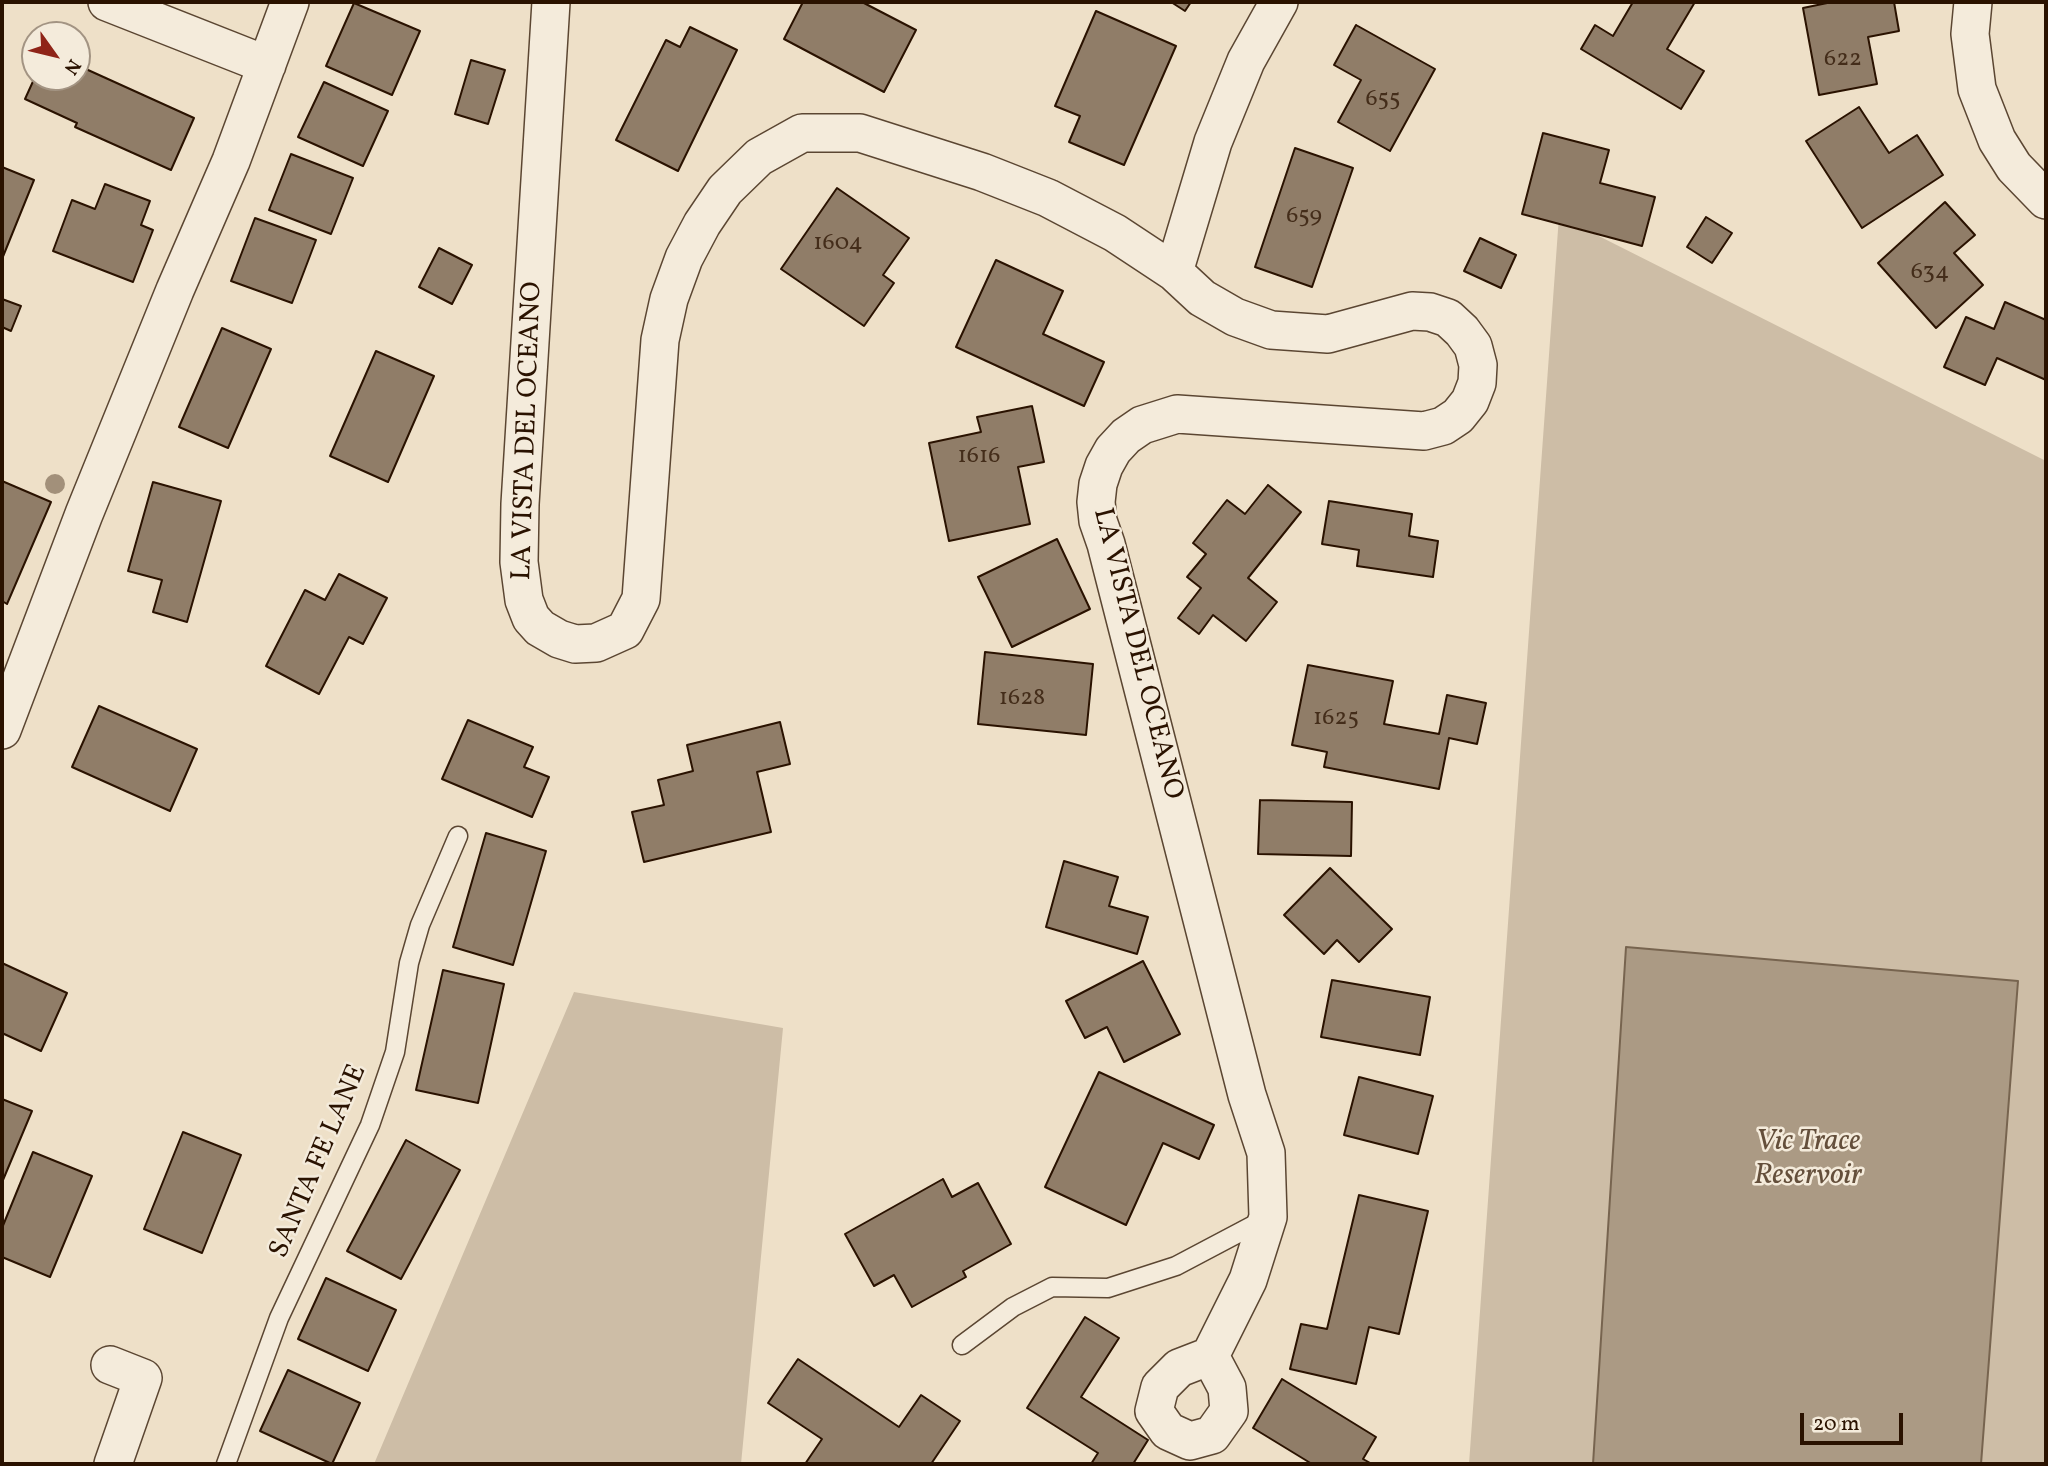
<!DOCTYPE html>
<style>
body{margin:0}
#map{position:relative;width:2048px;height:1466px;overflow:hidden;background:#eee0c8;font-family:Vollkorn,serif}
canvas{display:block}
.frame{position:absolute;inset:0;border:4px solid #2a1200;pointer-events:none}
.north{position:absolute;left:21px;top:21px;width:70px;height:70px;box-sizing:border-box;background:#f4ebdb;border:2px solid #a39483;border-radius:50%;rotate:124deg;font-size:19px;font-weight:700;line-height:28px;text-align:center;color:#2a1200}
.north::after{content:'';display:block;margin:auto;width:24px;height:32px;background:#8f2418;clip-path:polygon(50% 0,100% 100%,50% 72%,0 100%)}
.scale{position:absolute;left:1800px;top:1413px;width:103px;height:32px;box-sizing:border-box;border:4px solid #2a1200;border-top:0;padding-left:9px;font-size:21px;line-height:24px;white-space:nowrap;color:#2a1200;-webkit-text-stroke:5px #f4ebdb;paint-order:stroke}
</style>
<div id="map">
<canvas width="2048" height="1466"></canvas>
<div class="frame"></div>
<div class="north">N</div>
<div class="scale">20 m</div>
</div>
<script>
const ctx = document.querySelector('canvas').getContext('2d');
ctx.lineJoin = 'round';
function fill(path, color) { ctx.fillStyle = color; ctx.fill(path, 'evenodd'); }
const shape = rows => new Path2D(rows.map(r => 'M' + r).join(''));
function strokePath(path, color, width, dash) { ctx.strokeStyle = color; ctx.lineWidth = width; ctx.lineCap = dash ? 'butt' : 'round'; ctx.setLineDash(dash || []); ctx.stroke(path); }
function write(font, color, halo, rows, align = 'center') {
  ctx.font = font + ' Vollkorn,serif'; ctx.lineWidth = 5; ctx.setLineDash([]); ctx.textBaseline = 'middle'; ctx.strokeStyle = halo; ctx.fillStyle = color; for (const [text, x, y, turn = 0] of rows) {
    ctx.save(); ctx.translate(x, y); ctx.rotate((+turn || 0) * Math.PI / 180); ctx.textAlign = isNaN(turn) ? turn : align; if (halo) ctx.strokeText(text, 0, 0); ctx.fillText(text, 0, 0); ctx.restore();
  }
}
const green = shape([
 [1559,216,2046,461,2046,1464,1469,1464],
 [574,992,783,1028,741,1464,374,1464]
]);
const water = shape([
 [1626,947,2018,981,1981,1464,1593,1464,1626,947]
]);
const building = shape([
 [803,2,862,2,916,30,884,92,784,39,803,2],
 [1171,2,1191,2,1185,11,1171,2],
 [1633,2,1695,2,1667,49,1704,71,1681,109,1581,49,1595,25,1613,36,1633,2],
 [1832,2,1894,2,1899,31,1868,37,1877,84,1819,95,1803,8,1832,2],
 [354,3,420,31,392,95,326,66,354,3],
 [1096,11,1176,46,1124,165,1069,142,1080,116,1055,106,1096,11],
 [1356,25,1435,69,1390,151,1338,122,1361,80,1334,65,1356,25],
 [690,27,737,50,678,171,616,140,666,40,680,47,690,27],
 [471,60,505,70,488,124,455,114,471,60],
 [77,65,194,118,171,170,75,127,77,123,25,99,35,77,77,77,77,65],
 [324,82,388,111,363,166,298,137,324,82],
 [1859,107,1889,153,1917,135,1943,175,1862,228,1806,141,1859,107],
 [1543,133,1609,150,1600,183,1655,197,1642,246,1522,214,1543,133],
 [1295,148,1353,168,1312,287,1255,267,1295,148],
 [291,154,353,178,331,234,269,210,291,154],
 [2,167,34,180,2,259,2,167],
 [105,184,150,201,141,225,153,230,133,282,53,251,72,200,95,209,105,184],
 [837,188,909,238,883,275,894,283,864,326,781,269,837,188],
 [1945,202,1975,235,1954,253,1983,285,1936,328,1878,263,1945,202],
 [1706,217,1732,233,1712,263,1687,247,1706,217],
 [255,218,316,240,292,303,231,281,255,218],
 [1480,238,1516,255,1501,288,1464,271,1480,238],
 [439,248,472,265,452,304,419,287,439,248],
 [996,260,1063,291,1043,334,1104,362,1084,406,956,347,996,260],
 [2,299,21,306,11,331,2,327,2,299],
 [2005,302,2046,320,2046,380,1997,358,1985,385,1944,367,1966,317,1994,329,2005,302],
 [222,328,271,349,228,448,179,427,222,328],
 [376,351,434,376,388,482,330,456,376,351],
 [1032,406,1044,462,1018,467,1030,524,949,541,929,443,981,432,977,417,1032,406],
 [2,481,51,502,7,604,2,601,2,481],
 [153,482,221,501,187,622,153,612,162,580,128,571,153,482],
 [1268,485,1301,512,1248,578,1277,602,1246,641,1213,615,1199,634,1178,618,1201,588,1187,577,1206,554,1193,543,1227,500,1245,514,1268,485],
 [1329,501,1412,514,1409,536,1438,541,1433,577,1357,566,1359,550,1322,544,1329,501],
 [1057,539,1090,609,1012,647,978,577,1057,539],
 [339,574,387,598,363,644,349,637,319,694,266,666,305,590,325,600,339,574],
 [985,652,1093,664,1086,735,978,724,985,652],
 [1308,665,1393,681,1384,724,1439,734,1447,695,1486,703,1477,744,1449,738,1439,789,1324,767,1327,752,1292,745,1308,665],
 [99,706,197,749,170,811,72,767,99,706],
 [468,720,533,747,524,767,549,777,532,817,442,779,468,720],
 [780,722,790,764,757,772,771,832,644,862,632,812,664,805,658,780,693,771,687,745,780,722],
 [1260,800,1352,802,1351,856,1258,854,1260,800],
 [486,833,546,851,513,965,453,947,486,833],
 [1064,861,1118,877,1109,906,1148,917,1137,954,1046,927,1064,861],
 [1330,868,1392,929,1359,962,1337,940,1324,954,1284,915,1330,868],
 [1143,961,1180,1034,1124,1062,1107,1027,1085,1038,1066,1001,1143,961],
 [2,963,67,993,41,1051,2,1033,2,963],
 [443,970,504,984,478,1103,416,1090,443,970],
 [1332,980,1430,997,1420,1055,1321,1037,1332,980],
 [1099,1072,1214,1125,1199,1159,1163,1143,1126,1225,1045,1187,1099,1072],
 [1359,1077,1433,1096,1418,1154,1344,1135,1359,1077],
 [2,1099,32,1111,3,1180,2,1180,2,1099],
 [183,1132,241,1155,202,1253,144,1229,183,1132],
 [406,1140,460,1170,401,1279,347,1251,406,1140],
 [33,1152,92,1176,50,1277,2,1257,2,1228,33,1152],
 [943,1179,952,1197,978,1183,1011,1244,963,1271,966,1277,912,1307,894,1275,874,1286,845,1234,943,1179],
 [1359,1195,1428,1211,1399,1334,1369,1327,1356,1384,1290,1369,1301,1324,1327,1329,1359,1195],
 [326,1278,396,1310,368,1371,298,1339,326,1278],
 [1085,1317,1119,1338,1081,1397,1148,1440,1133,1464,1091,1464,1098,1453,1027,1408,1085,1317],
 [798,1359,899,1427,921,1395,960,1421,931,1464,805,1464,822,1439,768,1403,798,1359],
 [288,1370,360,1403,332,1464,260,1431,288,1370],
 [1282,1379,1376,1437,1363,1459,1372,1464,1312,1464,1253,1428,1282,1379]
]);
const service = shape([
 [962,1345,1013,1307,1052,1287,1108,1288,1176,1266,1265,1219],
 [226,1464,279,1318,370,1125,395,1052,409,963,420,925,458,836]
]);
const minor = shape([
 [107,2,267,65],
 [551,2,520,504,519,562,524,600,531,618,540,628,559,639,575,644,596,643,625,630,641,599,660,340,669,299,684,258,702,224,725,190,759,157,802,133,860,133,982,172,1048,198,1115,233,1174,272,1202,298,1235,317,1271,330,1328,334,1412,311,1430,312,1448,318,1462,331,1473,346,1478,365,1477,383,1470,401,1458,416,1443,426,1424,431,1177,414,1142,425,1126,436,1113,450,1104,466,1098,484,1096,502,1098,521,1106,544,1247,1095,1266,1153,1268,1217,1248,1280,1210,1356,1179,1368,1160,1387,1154,1411,1168,1431,1190,1441,1212,1435,1229,1411,1227,1388,1210,1356],
 [1973,2,1970,34,1977,89,1997,140,2014,167,2046,200],
 [1174,272,1213,142,1246,61,1279,2],
 [2,730,84,514,175,290,231,161,290,2],
 [110,1365,143,1378,113,1464]
]);
const trees = [
 [55,484]
];
const numberNames = [
 ["622",1843,61],
 ["655",1383,101],
 ["659",1304,218],
 ["1604",838,245],
 ["634",1930,274],
 ["1616",979,458],
 ["1628",1022,700],
 ["1625",1336,720]
];
const streetNames = [
 ["LA VISTA DEL OCEANO",529,431,-88],
 ["LA VISTA DEL OCEANO",1136,654,76],
 ["SANTA FE LANE",320,1162,-67]
];
const waterNames = [
 ["Vic Trace",1808,1143],
 ["Reservoir",1808,1177]
];
fill(green, '#cdbda6');
fill(water, '#ab9a84');
strokePath(water, '#77644f', 2);
fill(building, '#907d68');
strokePath(building, '#2a1200', 2);
strokePath(service, '#5b4632', 21);
strokePath(minor, '#5b4632', 40);
strokePath(service, '#f4ebdb', 18);
strokePath(minor, '#f4ebdb', 37);
ctx.fillStyle = '#a2907a';
for (const [x, y] of trees) { ctx.beginPath(); ctx.arc(x, y, 10, 0, 2 * Math.PI); ctx.fill(); }
write('24px', '#442d1a', null, numberNames);
write('28px', '#2a1200', '#f4ebdb', streetNames);
write('italic 30px', '#644f3b', '#f4ebdb', waterNames);
</script>
